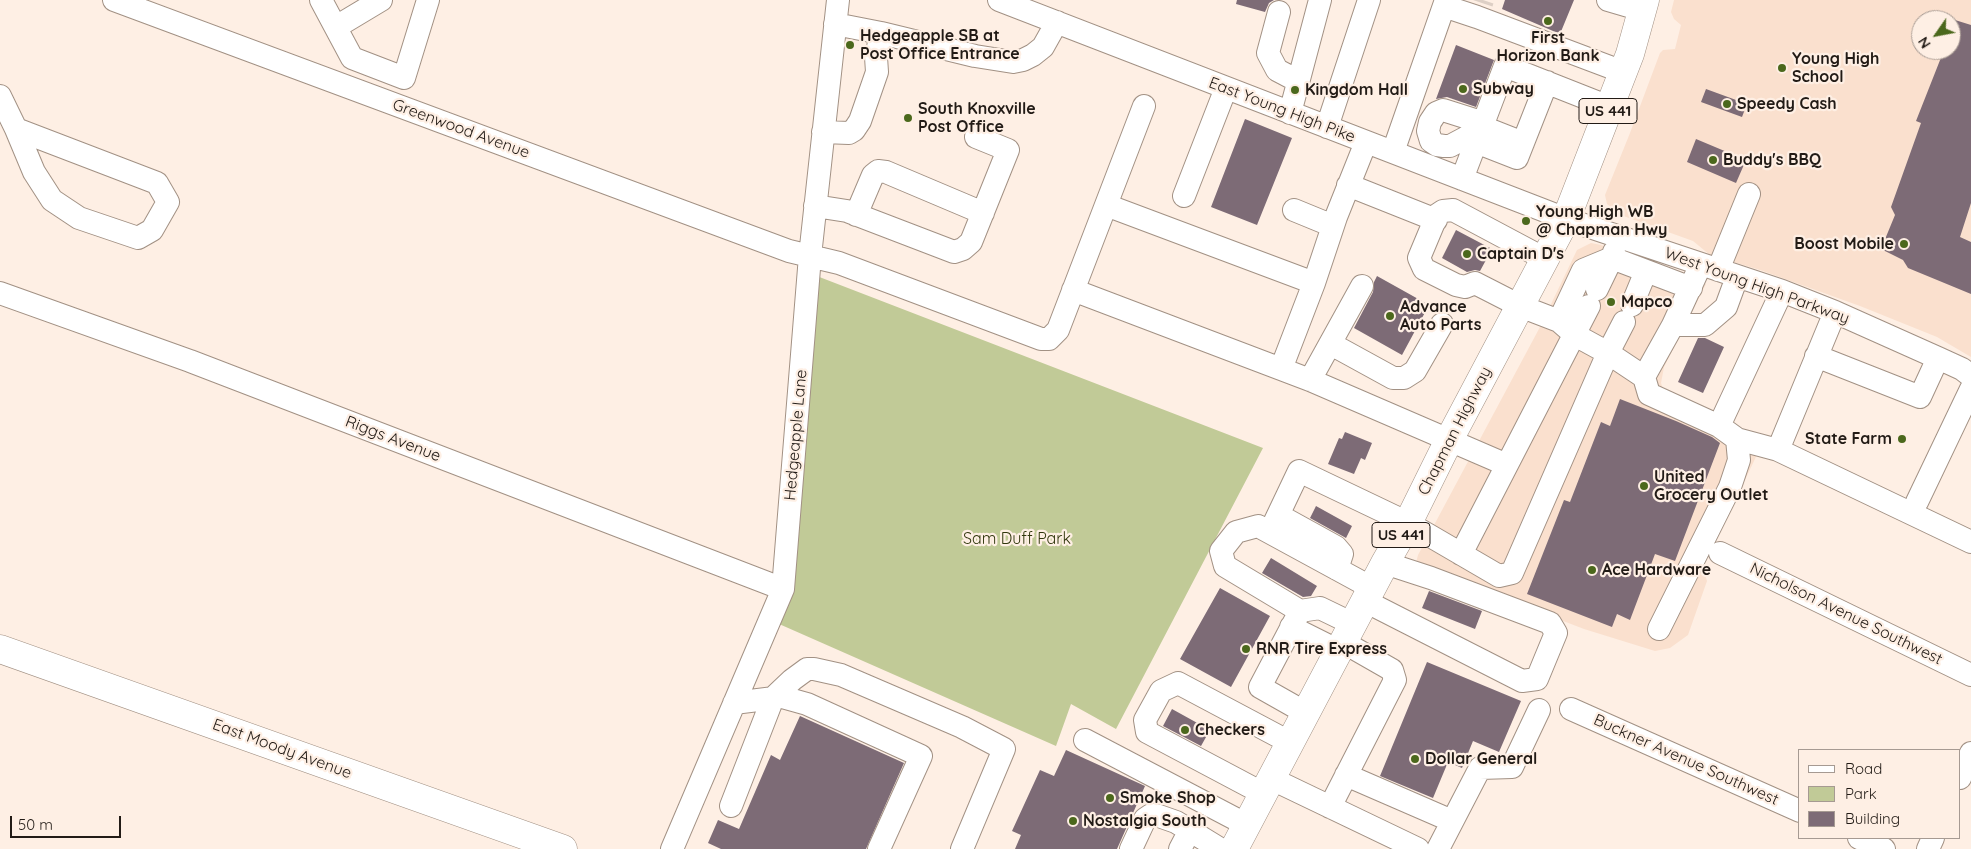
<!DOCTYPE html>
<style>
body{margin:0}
#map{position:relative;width:1971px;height:849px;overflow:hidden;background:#feefe4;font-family:Quicksand,sans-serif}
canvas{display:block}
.legend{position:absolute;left:1798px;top:749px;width:162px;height:90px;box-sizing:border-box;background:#feefe4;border:1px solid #a69a92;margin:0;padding:6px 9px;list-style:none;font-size:15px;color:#221b16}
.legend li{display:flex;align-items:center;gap:10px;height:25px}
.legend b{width:25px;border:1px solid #a69a92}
.north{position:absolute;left:1911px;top:10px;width:50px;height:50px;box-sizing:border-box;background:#feefe4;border:1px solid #a69a92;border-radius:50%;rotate:237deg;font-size:14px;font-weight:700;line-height:20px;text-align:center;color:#221b16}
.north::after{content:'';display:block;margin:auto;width:18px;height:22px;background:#4b681c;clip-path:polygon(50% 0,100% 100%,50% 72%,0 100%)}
.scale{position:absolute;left:10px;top:816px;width:111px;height:22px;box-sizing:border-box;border:2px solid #221b16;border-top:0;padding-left:6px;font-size:15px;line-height:18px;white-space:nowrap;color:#221b16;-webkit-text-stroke:4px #feefe4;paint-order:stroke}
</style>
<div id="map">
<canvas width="1971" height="849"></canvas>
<ul class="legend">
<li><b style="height:6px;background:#fff"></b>Road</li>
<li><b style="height:14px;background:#c1ca97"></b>Park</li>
<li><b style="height:14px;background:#7d6b76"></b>Building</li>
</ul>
<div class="north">N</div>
<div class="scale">50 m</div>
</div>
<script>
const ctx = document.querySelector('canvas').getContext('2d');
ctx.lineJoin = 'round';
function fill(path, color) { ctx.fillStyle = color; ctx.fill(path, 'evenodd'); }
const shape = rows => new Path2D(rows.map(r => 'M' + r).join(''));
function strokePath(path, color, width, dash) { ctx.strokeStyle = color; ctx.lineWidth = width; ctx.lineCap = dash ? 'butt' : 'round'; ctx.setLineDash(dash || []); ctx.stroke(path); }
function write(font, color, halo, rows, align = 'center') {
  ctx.font = font + ' Quicksand,sans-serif'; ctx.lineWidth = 4.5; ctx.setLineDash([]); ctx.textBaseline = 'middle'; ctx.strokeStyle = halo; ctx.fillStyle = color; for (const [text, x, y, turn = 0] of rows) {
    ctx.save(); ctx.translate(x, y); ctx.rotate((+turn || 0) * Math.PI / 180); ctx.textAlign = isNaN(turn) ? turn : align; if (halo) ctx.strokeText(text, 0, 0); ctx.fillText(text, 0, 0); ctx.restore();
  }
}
const built = shape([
 [1674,0,1971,0,1971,357,1937,337,1860,306,1760,270,1710,255,1693,241,1618,214,1607,204,1605,195,1630,133,1660,53,1663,50,1675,49,1681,25,1674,19,1671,12],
 [1921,20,1951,20,1951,50,1921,50],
 [1591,243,1601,245,1706,284,1664,367,1661,383,1664,392,1763,442,1717,539,1711,541,1702,553,1703,568,1707,581,1688,635,1670,648,1655,651,1584,629,1428,569,1416,563,1418,555,1540,327,1577,250]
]);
const green = shape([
 [809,273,1263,448,1116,729,1071,704,1056,746,770,620]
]);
const building = shape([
 [1237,0,1274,0,1269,3,1265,12,1236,4],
 [1505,0,1574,0,1560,34,1502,9],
 [1955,20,1971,25,1971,203,1960,237,1971,242,1971,294,1908,268,1903,260,1881,249,1895,215,1891,207,1921,123,1916,121,1944,50,1951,50,1951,32],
 [1456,45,1494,60,1476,107,1447,97,1436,99],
 [1706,89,1747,104,1742,117,1701,102],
 [1245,119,1292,138,1257,225,1211,207],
 [1696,139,1746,160,1736,183,1687,162],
 [1456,230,1492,249,1480,271,1475,270,1467,272,1442,258],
 [1377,276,1429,305,1402,355,1354,328,1373,292,1374,282],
 [1698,338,1705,338,1724,347,1703,393,1678,382],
 [1620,399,1676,421,1712,437,1720,443,1675,561,1655,554,1630,620,1617,614,1612,627,1527,594,1564,500,1570,502,1601,422,1610,426],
 [1345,432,1372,443,1365,460,1361,458,1354,474,1328,464,1339,438,1342,439],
 [1316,506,1352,526,1346,538,1310,518],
 [1271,558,1317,586,1311,596,1303,597,1262,573],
 [1220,588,1270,616,1231,687,1180,659],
 [1429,591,1482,611,1475,629,1422,608],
 [1427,662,1521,701,1499,752,1473,741,1462,768,1448,762,1433,798,1380,776],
 [1172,709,1210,730,1201,746,1163,726],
 [800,716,904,763,866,849,721,849,708,843,718,820,739,829,771,755,780,760],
 [1066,750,1145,786,1117,849,1015,849,1021,835,1012,831,1040,770,1054,776]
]);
const minorTunnel = shape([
 [1482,3,1483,0]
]);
const minor = shape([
 [114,0,789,251,839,263,1041,339,1049,339,1058,330,1144,106],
 [321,0,352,58,404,78,428,0],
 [999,0,1566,219,1782,291,1835,312,1938,358,1962,369,1971,376],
 [1608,0,1642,10],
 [1444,6,1477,17,1623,72],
 [1279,12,1268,53,1277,70,1298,81],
 [835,24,881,33,975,56,1013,62,1023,60,1033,55,1043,47,1057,22],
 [336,27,381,0],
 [0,96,16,129,34,172,52,200,79,218,138,238,152,230,168,202,157,183,16,129],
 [1290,113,1320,0],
 [1484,123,1443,110,1436,113,1430,122,1428,131,1431,141,1437,145,1444,146,1450,146,1482,129,1490,130,1523,143],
 [1327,127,1369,0],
 [823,132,849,133,854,130,860,121,877,72,876,57,881,33],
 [1476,142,1517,158,1547,82],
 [1393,152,1446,0],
 [1462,179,1505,66,1609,107],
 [1348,185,1436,220],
 [1184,196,1226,88],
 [1106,205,1314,283],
 [815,206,847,211,954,252,963,249,971,242,1008,150,976,137],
 [1294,210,1333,226],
 [856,215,873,175,878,171,886,172,983,213],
 [1718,270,1749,194],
 [1597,289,1612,258,1691,288],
 [1073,290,1310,380,1507,465],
 [0,293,190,361,783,589],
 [1632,305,1646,271],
 [1559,321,1583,270,1612,258,1614,252],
 [1624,322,1608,353,1644,377,1649,394,1719,426,1737,439,1739,460,1730,487,1659,629],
 [1673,325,1705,325,1726,307,1737,277],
 [1331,344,1393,378,1404,378,1415,371,1442,324],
 [1816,356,1920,397,1938,358],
 [1281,369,1314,283,1336,217,1366,142],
 [1644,377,1673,325,1701,264],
 [1310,380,1362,286],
 [1719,426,1782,291],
 [1737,439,1778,450,1835,312],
 [1778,450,1971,542],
 [1917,502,1971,389],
 [1278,515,1336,547,1342,554,1337,569],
 [1270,532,1299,471,1408,523,1499,576,1512,573,1608,353,1575,335,1559,321,1520,306,1475,283,1465,287,1456,285,1424,269,1419,258,1437,215,1443,211,1453,210,1545,259],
 [1720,553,1971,675],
 [1461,554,1589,306],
 [1365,601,1522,681,1537,679,1556,633,1550,623,1431,578,1385,563],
 [1300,611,1260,687,1306,713],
 [1353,624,1320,608,1300,611,1225,566,1221,551,1236,532,1258,526,1372,588],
 [1291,627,1339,651],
 [734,703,782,697,807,704,921,756,879,849],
 [1571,709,1800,811],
 [1085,740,1247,825],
 [1346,775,1452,821],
 [1960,778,1971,753],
 [1272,779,1418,849],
 [1264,794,1147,732,1145,720,1161,691,1178,683,1291,743],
 [731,806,773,698,792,680,807,669,814,669,841,675,962,727,1004,749,962,849],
 [1330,807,1395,680,1392,670,1343,642],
 [1859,838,1884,849],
 [672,849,783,589,810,256,838,0],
 [1131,849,1145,819,1151,815,1156,815,1176,822,1220,849],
 [1180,849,1190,830],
 [1438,849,1480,768,1512,767,1539,710],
 [1928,849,1933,838]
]);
const major = shape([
 [0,649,563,849]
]);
const highway = shape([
 [1234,849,1385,563,1408,523,1449,440,1566,219,1630,54,1645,0]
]);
const markers = [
 [1548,21,5,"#4b681c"],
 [850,45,5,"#4b681c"],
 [1782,68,5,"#4b681c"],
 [1463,89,5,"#4b681c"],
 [1295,90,5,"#4b681c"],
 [1727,104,5,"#4b681c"],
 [908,118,5,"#4b681c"],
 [1713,160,5,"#4b681c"],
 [1526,221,5,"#4b681c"],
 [1904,244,5,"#4b681c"],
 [1467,254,5,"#4b681c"],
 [1611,302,5,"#4b681c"],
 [1390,316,5,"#4b681c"],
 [1902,439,5,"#4b681c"],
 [1644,486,5,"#4b681c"],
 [1592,570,5,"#4b681c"],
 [1246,649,5,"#4b681c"],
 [1185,730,5,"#4b681c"],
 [1415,759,5,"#4b681c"],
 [1110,798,5,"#4b681c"],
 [1073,821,5,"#4b681c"]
];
const shields = [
 [1608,111,58],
 [1401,535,58]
];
const shieldNames = [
 ["US 441",1608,111],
 ["US 441",1401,535]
];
const poiNames = [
 ["Hedgeapple SB at",860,36],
 ["Post Office Entrance",860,54],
 ["First",1548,38,"center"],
 ["Horizon Bank",1548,56,"center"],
 ["Young High",1792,59],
 ["School",1792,77],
 ["Subway",1473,89],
 ["Kingdom Hall",1305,90],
 ["Speedy Cash",1737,104],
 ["South Knoxville",918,109],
 ["Post Office",918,127],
 ["Buddy's BBQ",1723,160],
 ["Young High WB",1536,212],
 ["@ Chapman Hwy",1536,230],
 ["Boost Mobile",1894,244,"right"],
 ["Captain D's",1477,254],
 ["Mapco",1621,302],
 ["Advance",1400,307],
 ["Auto Parts",1400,325],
 ["State Farm",1892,439,"right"],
 ["United",1654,477],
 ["Grocery Outlet",1654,495],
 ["Ace Hardware",1602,570],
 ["RNR Tire Express",1256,649],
 ["Checkers",1195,730],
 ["Dollar General",1425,759],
 ["Smoke Shop",1120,798],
 ["Nostalgia South",1083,821]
];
const streetNames = [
 ["East Young High Pike",1282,110,21],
 ["Greenwood Avenue",461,129,20],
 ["West Young High Parkway",1757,286,20],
 ["Chapman Highway",1455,431,-63],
 ["Hedgeapple Lane",796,435,-85],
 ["Riggs Avenue",393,439,21],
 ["Nicholson Avenue Southwest",1846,614,26],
 ["East Moody Avenue",282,749,20],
 ["Buckner Avenue Southwest",1686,760,24]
];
const parkNames = [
 ["Sam Duff Park",1017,539]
];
fill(built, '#fae0ce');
fill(green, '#c1ca97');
fill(building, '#7d6b76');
strokePath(minorTunnel, '#ddcfc5', 22, [22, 11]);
strokePath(minor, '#a29184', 24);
strokePath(major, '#a29184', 29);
strokePath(highway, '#a29184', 29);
strokePath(minor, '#fff', 22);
strokePath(major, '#fff', 28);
strokePath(highway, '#fff', 28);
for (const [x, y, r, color] of markers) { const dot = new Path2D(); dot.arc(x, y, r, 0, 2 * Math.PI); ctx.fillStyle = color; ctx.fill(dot); strokePath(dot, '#feefe4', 2); }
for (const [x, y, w] of shields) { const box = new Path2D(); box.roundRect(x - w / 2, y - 12.5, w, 25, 4); ctx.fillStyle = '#feefe4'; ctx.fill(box); strokePath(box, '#221b16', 1); }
write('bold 15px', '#221b16', null, shieldNames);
write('bold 16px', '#221b16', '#feefe4', poiNames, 'left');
write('16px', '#221b16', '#feefe4', streetNames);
write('16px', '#31370d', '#feefe4', parkNames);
</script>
